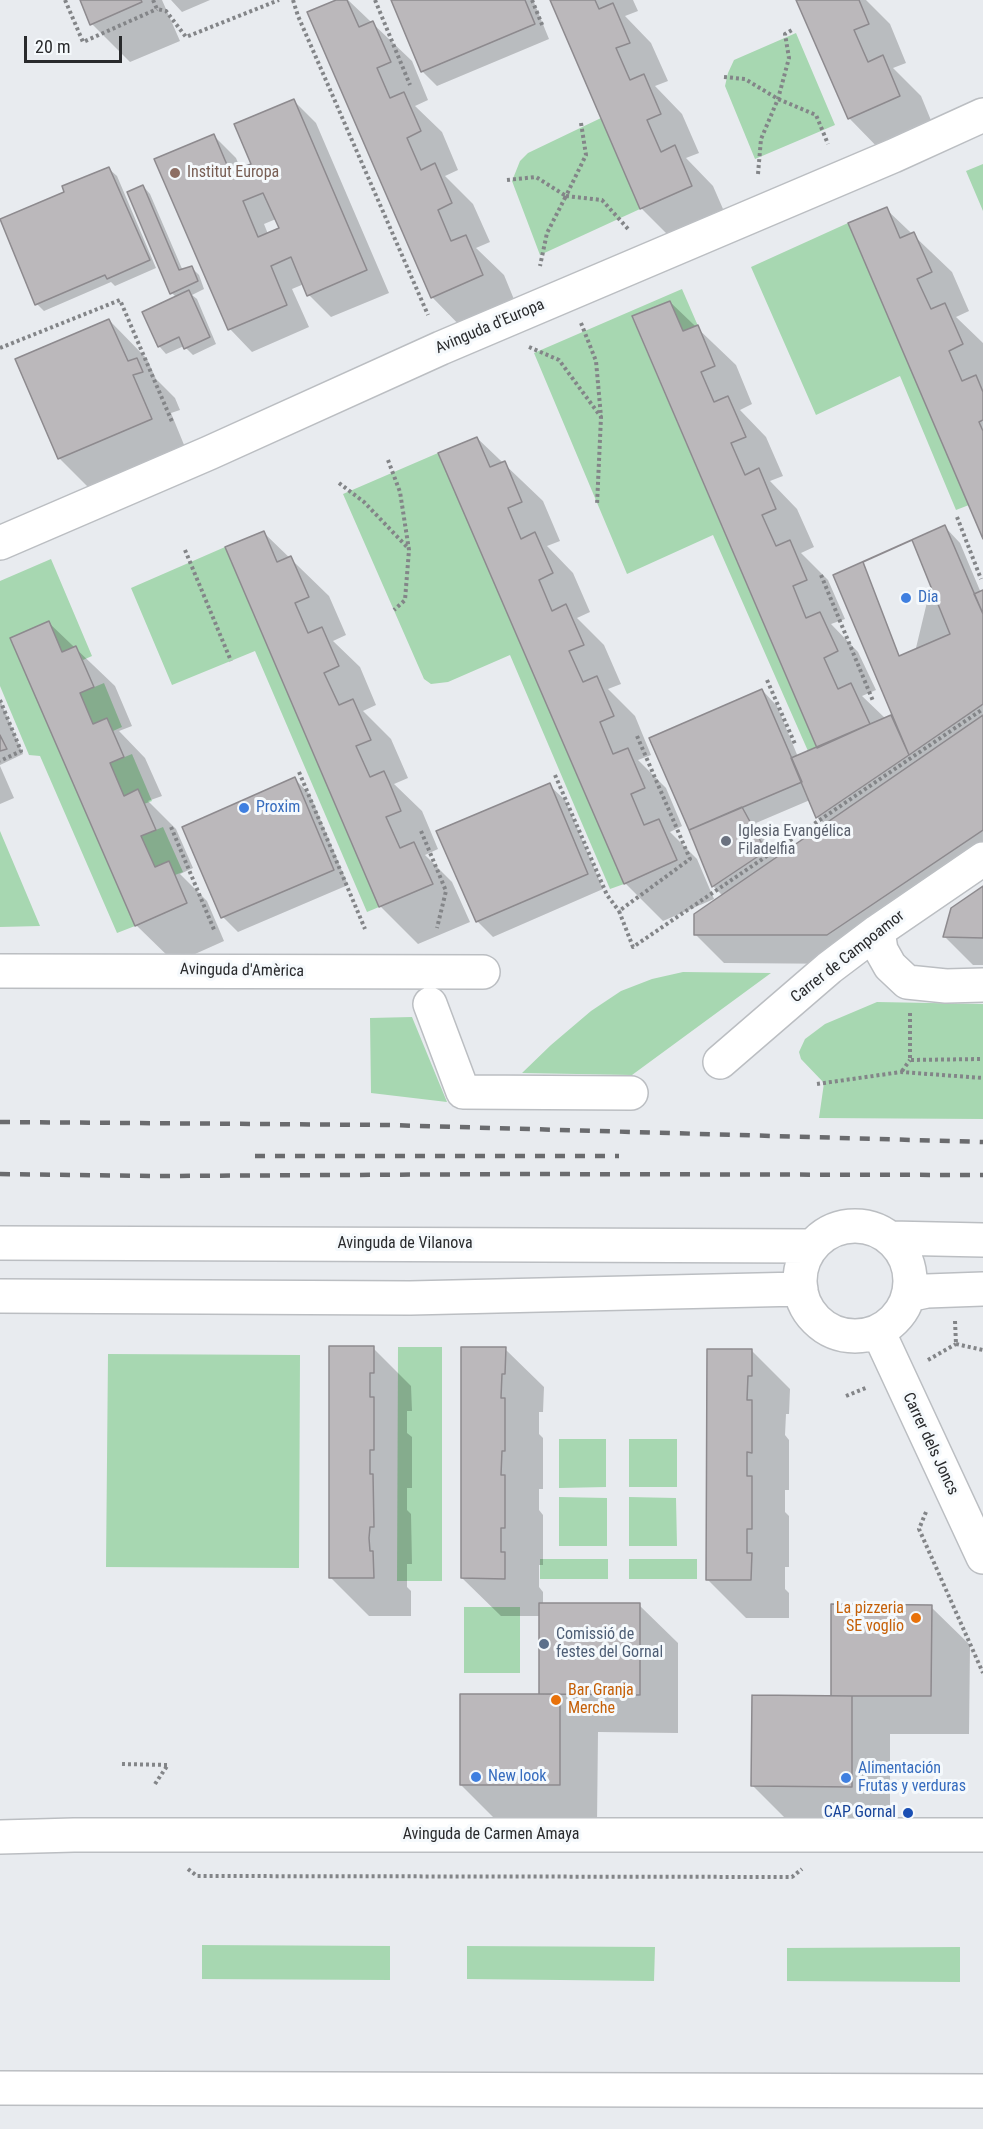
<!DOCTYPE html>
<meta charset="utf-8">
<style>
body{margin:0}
#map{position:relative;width:983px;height:2129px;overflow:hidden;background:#e8ebef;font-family:"Roboto Condensed",sans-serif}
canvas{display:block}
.scale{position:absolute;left:24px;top:36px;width:98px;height:27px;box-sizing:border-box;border:3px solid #292a2c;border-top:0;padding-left:8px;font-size:18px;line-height:21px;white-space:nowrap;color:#292a2c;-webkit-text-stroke:4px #f5f9fc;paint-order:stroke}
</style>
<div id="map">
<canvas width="983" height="2129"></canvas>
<div class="scale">20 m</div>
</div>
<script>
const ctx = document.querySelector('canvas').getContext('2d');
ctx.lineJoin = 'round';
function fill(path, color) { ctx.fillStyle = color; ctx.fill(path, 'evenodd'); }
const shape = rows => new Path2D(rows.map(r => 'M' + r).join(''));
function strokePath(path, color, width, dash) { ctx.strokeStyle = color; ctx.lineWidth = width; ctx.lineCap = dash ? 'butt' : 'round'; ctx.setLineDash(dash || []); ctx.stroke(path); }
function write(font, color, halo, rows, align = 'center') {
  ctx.font = font + ' "Roboto Condensed",sans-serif'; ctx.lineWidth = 6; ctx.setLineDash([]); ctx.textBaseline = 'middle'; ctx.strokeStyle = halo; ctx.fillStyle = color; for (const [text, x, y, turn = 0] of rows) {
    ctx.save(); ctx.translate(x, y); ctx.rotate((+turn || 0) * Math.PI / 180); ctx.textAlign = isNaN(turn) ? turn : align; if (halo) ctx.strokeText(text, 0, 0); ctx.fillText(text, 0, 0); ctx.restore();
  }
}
const green = shape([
 [796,33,835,125,755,159,725,86,728,73,734,60],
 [601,118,640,209,540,255,512,181,520,161,528,153],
 [983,164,983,211,966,171],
 [848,223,969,505,956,510,900,376,816,415,751,267],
 [682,289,698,326,683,331,670,301,632,317,817,748,808,751,713,535,627,574,534,353],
 [438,453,624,884,610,889,510,655,448,682,431,684,424,679,343,494],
 [225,547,379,907,367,912,255,651,172,685,131,588],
 [51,559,92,656,83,660,76,646,62,652,49,622,135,926,117,933,40,756,29,755,0,686,0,581],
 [104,683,122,727,113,731,107,718,93,724,80,693],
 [132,754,152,801,144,804,138,789,124,796,110,763],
 [163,827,183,872,175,875,169,861,155,867,141,836],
 [0,831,40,926,0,927],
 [683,972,771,973,632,1075,522,1073,551,1045,591,1011,621,991,652,979],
 [877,1002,983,1004,983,1119,819,1118,824,1083,801,1059,799,1052,805,1039,825,1024],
 [412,1017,447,1102,371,1093,370,1018],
 [398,1347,442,1347,442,1581,397,1581],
 [108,1354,300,1355,299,1568,106,1567],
 [559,1439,606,1439,606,1487,559,1488],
 [629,1439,677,1439,677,1487,629,1487],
 [559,1497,607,1498,607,1546,559,1546],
 [629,1497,676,1498,677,1546,629,1546],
 [540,1559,608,1559,608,1579,540,1579],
 [629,1559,697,1559,697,1579,629,1579],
 [464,1607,520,1607,520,1673,464,1673],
 [202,1945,390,1946,390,1980,202,1979],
 [467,1946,655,1947,654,1981,467,1979],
 [960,1947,960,1982,787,1981,787,1948]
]);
const shadow = shape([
 [81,0,162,0,180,41,130,62,92,24],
 [171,0,210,0,182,12],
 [340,0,348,0,412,61,428,100,415,106,442,132,458,170,445,176,473,204,490,242,476,248,504,275,520,314,470,336,432,297],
 [392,0,533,0,549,39,437,86,422,71],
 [551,0,633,0,638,11,625,16,651,43,668,81,655,86,682,114,699,153,686,158,713,186,730,225,679,246,641,208],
 [798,0,866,0,890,24,906,63,893,68,921,96,937,135,887,157,849,118],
 [294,101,316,123,389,293,331,317,309,295,304,284,292,289,309,327,252,352,230,329,213,135,236,158,241,170,253,165],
 [276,219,281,228,268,234,264,224],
 [109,169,117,176,156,268,115,286,111,282,44,311,37,304,66,193],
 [143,186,150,194,183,271,191,267,199,275,204,289,192,295,197,299,216,344,193,355,184,346,166,354,159,346,177,298,172,293],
 [886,209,952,272,969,311,956,317,983,343,983,535],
 [670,302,736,365,752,404,740,410,766,437,783,476,770,481,797,509,814,547,801,553,828,580,845,619,831,624,858,652,876,690,862,696,886,719,891,717,898,723,945,527,960,543,981,593,983,592,983,878,856,964,724,963,695,934,723,896,713,886,651,739,762,690,777,706,798,757,819,748],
 [810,800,818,818,826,825,776,860,756,823],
 [109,320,147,359,156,379,175,398,180,410,171,413,189,457,98,497,59,458],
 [477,438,543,501,560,541,547,546,573,573,590,612,577,618,604,645,621,684,608,689,635,716,651,755,638,760,666,788,682,826,670,832,697,859,714,899,663,921,625,883],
 [264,533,329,596,346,635,333,641,360,667,376,705,363,711,391,739,408,778,394,784,422,811,438,849,425,855,452,882,470,922,418,944,380,906],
 [49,623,115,686,132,726,119,731,145,758,162,796,148,801,176,829,193,868,180,874,207,901,224,941,175,963,136,925],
 [0,700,23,754,0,765],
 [0,766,14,798,0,804],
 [295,779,310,795,348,885,238,932,223,917],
 [549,785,565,800,603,889,493,937,477,921],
 [983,887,983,965,973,965,944,936],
 [373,1348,411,1386,412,1411,407,1411,407,1433,412,1437,412,1488,407,1488,407,1510,411,1514,412,1564,407,1564,407,1587,411,1591,411,1616,369,1616,330,1577],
 [505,1349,544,1387,543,1412,539,1412,539,1434,543,1438,543,1489,539,1489,539,1510,543,1515,543,1565,539,1565,539,1587,543,1592,543,1604,639,1605,678,1643,678,1733,598,1732,597,1823,499,1823,461,1785,540,1696,541,1616,501,1616,462,1578],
 [751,1350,790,1389,789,1414,786,1414,785,1435,789,1440,789,1490,785,1490,785,1512,789,1516,789,1567,785,1567,785,1589,789,1593,789,1618,746,1618,708,1580],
 [931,1607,970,1645,969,1734,890,1734,890,1825,791,1824,753,1786,832,1697]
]);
const building = shape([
 [80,0,141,0,142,2,90,25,80,0],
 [336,0,347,0,359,27,373,21,391,62,377,68,390,98,404,92,421,131,407,138,421,170,435,163,452,203,438,210,451,241,466,235,483,275,431,298,307,12,336,0],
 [391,0,525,0,535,24,421,72,391,0],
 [550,0,595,0,599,9,613,3,630,43,616,48,630,80,644,74,661,114,647,120,661,152,675,145,692,186,640,209,550,0],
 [796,0,859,0,869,24,854,30,868,62,883,55,900,96,848,119,796,0],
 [294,99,367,270,307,296,291,257,271,266,287,305,228,330,154,159,214,134,230,172,251,164,234,124,294,99],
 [263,193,279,228,258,237,243,201,263,193],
 [109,167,150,260,107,279,105,275,35,305,0,219,64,192,62,186,109,167],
 [143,185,179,270,192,266,198,281,170,294,127,192,143,185],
 [887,207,900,238,914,232,932,272,917,279,931,309,945,303,963,344,949,351,962,381,976,375,983,392,983,420,979,422,983,431,983,539,848,223,887,207],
 [189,290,210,337,184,349,179,337,158,347,142,312,189,290],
 [670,301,683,331,698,325,715,366,701,372,714,402,728,396,746,437,731,443,745,475,759,468,776,509,762,515,776,546,790,540,807,580,793,586,806,618,820,612,838,651,824,658,838,689,851,683,870,724,817,748,632,316,670,301],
 [109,319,128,361,137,358,143,372,133,375,152,419,58,459,15,359,109,319],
 [477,437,490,467,505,461,522,502,508,508,521,539,535,532,553,573,539,580,552,611,566,604,584,645,569,651,583,682,597,676,614,716,600,722,613,754,628,748,645,788,631,794,644,825,659,819,677,860,624,884,438,453,477,437],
 [945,525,983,614,983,704,909,755,833,575,945,525],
 [264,531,277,562,291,556,309,597,295,603,308,633,322,627,339,666,324,673,339,705,353,699,371,740,356,746,370,777,384,771,389,782,401,811,386,817,400,848,414,842,433,884,379,907,225,547,264,531],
 [912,540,950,634,899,656,863,562,912,540],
 [983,590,983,614,974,594,983,590],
 [49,621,62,652,76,646,94,687,80,693,93,724,107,718,124,757,110,763,124,796,138,789,156,830,141,836,155,867,169,861,187,903,135,926,10,638,49,621],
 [762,689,802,782,689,830,649,738,762,689],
 [891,715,909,755,816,818,791,758,891,715],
 [983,715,983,830,827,935,694,935,694,914,983,715],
 [0,735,7,749,0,751,0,735],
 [295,777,334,870,221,918,182,827,295,777],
 [550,783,588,874,476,922,436,831,550,783],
 [742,807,766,851,712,887,689,830,742,807],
 [983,886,983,938,943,937,951,908,983,886],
 [329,1346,374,1346,374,1373,370,1373,370,1397,374,1397,374,1450,370,1450,370,1474,373,1474,374,1527,370,1527,369,1538,370,1551,373,1551,374,1578,329,1578,329,1346],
 [461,1347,506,1347,505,1374,502,1374,501,1398,505,1398,505,1451,502,1451,501,1475,505,1475,505,1528,501,1528,501,1552,505,1552,505,1579,461,1578,461,1347],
 [707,1349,752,1349,752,1376,748,1376,747,1400,752,1400,752,1453,747,1452,747,1476,752,1476,752,1529,747,1529,747,1553,752,1553,751,1580,706,1580,707,1349],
 [539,1603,640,1603,640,1695,539,1694,539,1603],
 [831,1604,932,1605,931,1696,831,1696,831,1604],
 [460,1694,560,1694,560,1785,460,1785,460,1694],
 [752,1695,852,1696,852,1787,751,1786,752,1695]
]);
const path = shape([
 [65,0,83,42,157,9],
 [153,0,157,9,166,11,186,37,279,0],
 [293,0,298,16,428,315],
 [375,0,410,85],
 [532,0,543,27],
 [724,77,745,79,778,99,816,115,828,144],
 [581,123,586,155,566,196,602,200,629,230],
 [758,174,761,139,778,99,789,58,785,34,792,30],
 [507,180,536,177,566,196,547,233,540,266],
 [581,323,596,361,601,417,597,505],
 [529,347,559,360,601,417],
 [0,348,120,300,173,424],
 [388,460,400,492,409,550,405,600,394,610],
 [339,483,364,502,409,549],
 [957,517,981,579],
 [185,550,231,661],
 [821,575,873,701],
 [767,680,795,744],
 [0,700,21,751,0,761],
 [637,736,690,859,619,911,633,947,983,709],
 [299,772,365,929],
 [555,775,607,895,619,911],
 [171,827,215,932],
 [421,831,446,891,437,928],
 [910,1013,910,1060,983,1059],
 [902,1071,910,1060],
 [817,1084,901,1072,983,1078],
 [955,1321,956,1344],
 [956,1344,983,1350],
 [928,1360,956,1344],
 [846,1396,868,1387],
 [926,1512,919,1529,983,1673],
 [122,1764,167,1765],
 [155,1784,167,1766],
 [188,1869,197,1876,792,1877,802,1869]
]);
const street = shape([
 [0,543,209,453,441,348,893,156,983,115],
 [878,931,881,950,890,966,907,982,946,986,983,985],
 [0,971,483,972],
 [430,1004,463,1092,631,1093],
 [720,1062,829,968,878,931,983,859],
 '800 1281a55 55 0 1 1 110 0a55 55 0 1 1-110 0Z',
 [890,1238,983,1240],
 [0,1243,810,1246],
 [908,1295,927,1291,983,1289],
 [0,1296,410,1298,801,1289],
 [878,1331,983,1557],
 [0,1837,74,1835,983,1835],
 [0,2088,983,2091]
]);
const rail = shape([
 [0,1122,388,1125,983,1142],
 [255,1156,619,1156],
 [0,1174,159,1176,521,1174,983,1175]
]);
const markers = [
 [175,173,6,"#8d6e63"],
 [906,598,6,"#3f7fe0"],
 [244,808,6,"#3f7fe0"],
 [726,841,6,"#6b7280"],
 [916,1618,6,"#e8710a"],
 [544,1644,6,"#5c6f8a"],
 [556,1700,6,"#e8710a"],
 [476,1777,6,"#3f7fe0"],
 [846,1778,6,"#3f7fe0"],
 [908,1813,6,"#1a4fb4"]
];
const educationNames = [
 ["Institut Europa",187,173]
];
const streetNames = [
 ["Avinguda d'Europa",490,327,-23],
 ["Carrer de Campoamor",848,957,-38],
 ["Avinguda d'Amèrica",242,971,1],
 ["Avinguda de Vilanova",405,1244],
 ["Carrer dels Joncs",930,1444,65],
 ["Avinguda de Carmen Amaya",491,1835]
];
const shopNames = [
 ["Dia",918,598],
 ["Proxim",256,808],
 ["Alimentación",858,1769],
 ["Frutas y verduras",858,1787],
 ["New look",488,1777]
];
const worshipNames = [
 ["Iglesia Evangélica",738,832],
 ["Filadelfia",738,850]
];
const foodNames = [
 ["La pizzeria",904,1609],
 ["SE voglio",904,1627],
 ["Bar Granja",568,1691,"left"],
 ["Merche",568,1709,"left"]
];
const serviceNames = [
 ["Comissió de",556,1635],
 ["festes del Gornal",556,1653]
];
const transitNames = [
 ["CAP Gornal",896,1813]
];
fill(green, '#a7d7b1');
fill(shadow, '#0003');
fill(building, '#bbb8bb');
strokePath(building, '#8d8a8e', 1.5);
strokePath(street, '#bbbec2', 36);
strokePath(path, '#838588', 4, [3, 3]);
strokePath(street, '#fff', 33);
strokePath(rail, '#6a6b6e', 4.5, [10, 10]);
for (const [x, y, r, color] of markers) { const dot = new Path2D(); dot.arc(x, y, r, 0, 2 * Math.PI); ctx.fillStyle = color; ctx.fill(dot); strokePath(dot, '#f5f9fc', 2); }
write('16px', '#785e54', '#f5f9fc', educationNames, 'left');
write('16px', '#292a2c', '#f5f9fc', streetNames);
write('16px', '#366cbe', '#f5f9fc', shopNames, 'left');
write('16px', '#5b616d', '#f5f9fc', worshipNames, 'left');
write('16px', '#c56008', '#f5f9fc', foodNames, 'right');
write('16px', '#4e5e75', '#f5f9fc', serviceNames, 'left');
write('16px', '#164399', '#f5f9fc', transitNames, 'right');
</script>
